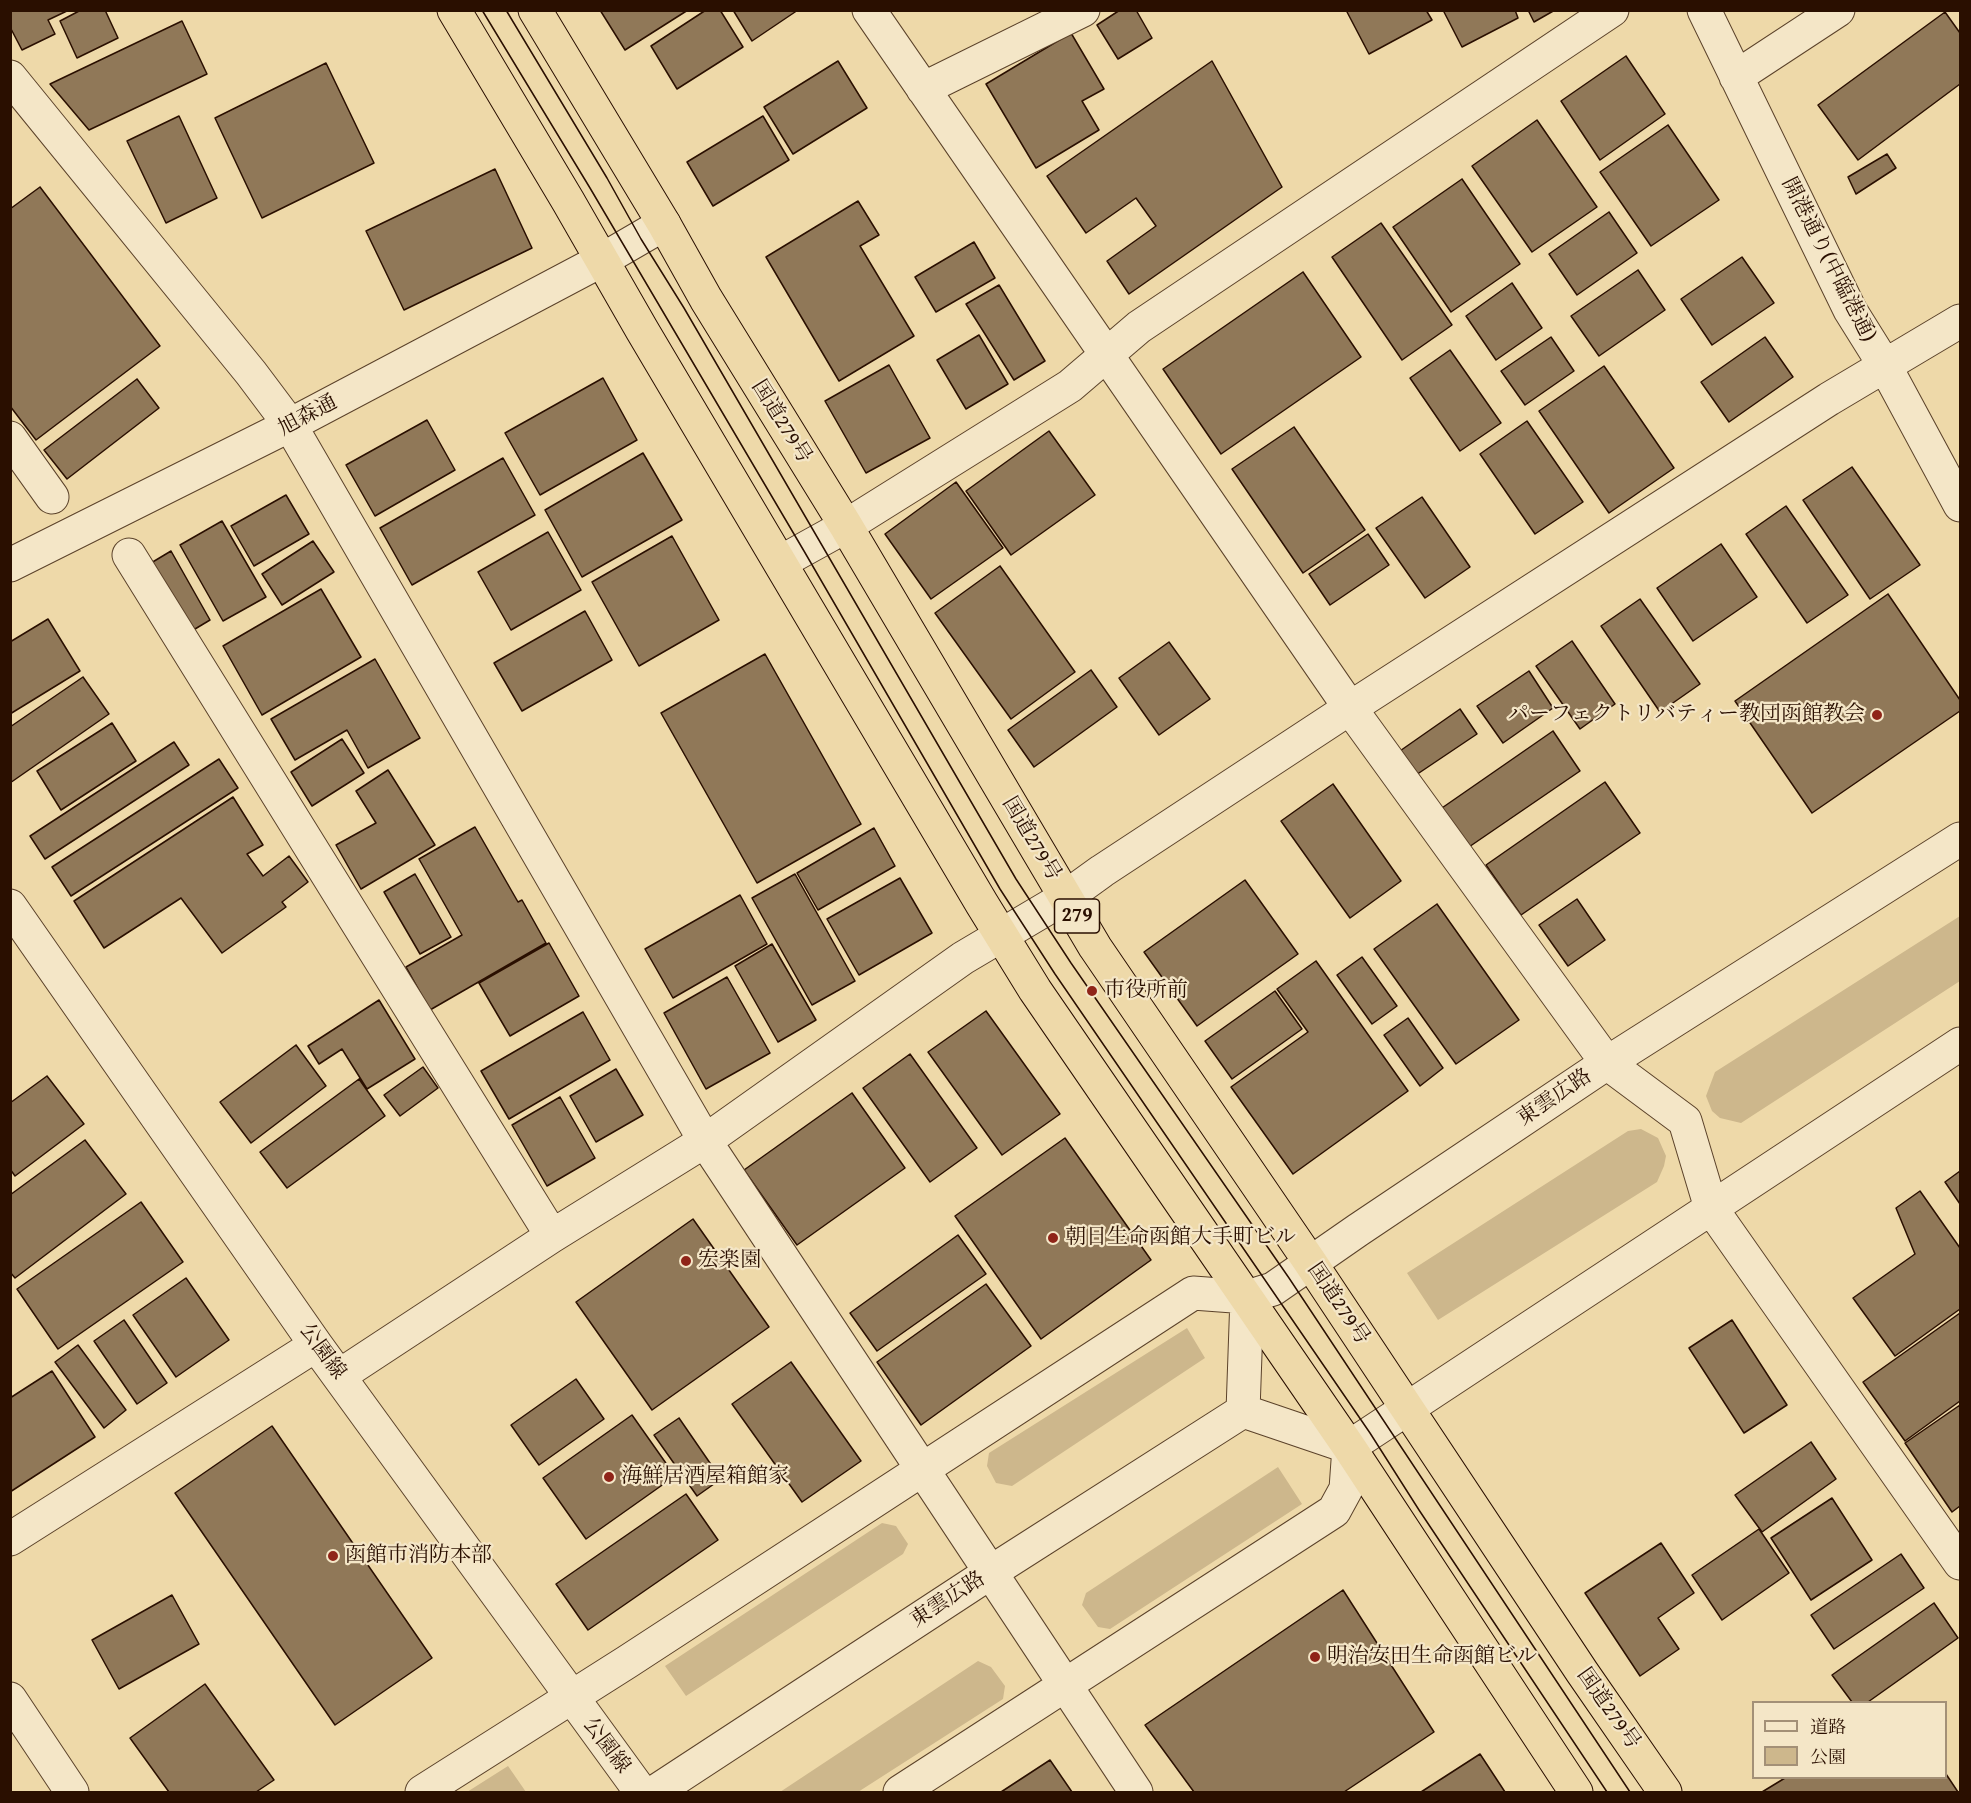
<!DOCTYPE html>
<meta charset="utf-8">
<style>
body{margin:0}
#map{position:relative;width:1971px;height:1803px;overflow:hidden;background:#eed9a9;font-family:"Gentium Book Plus","Noto Serif JP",serif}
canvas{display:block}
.frame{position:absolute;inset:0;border:12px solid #2a0f00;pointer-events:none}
.legend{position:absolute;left:1752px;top:1701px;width:195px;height:78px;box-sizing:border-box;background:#f4e6c7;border:2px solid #a39077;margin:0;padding:8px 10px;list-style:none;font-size:18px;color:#2a0f00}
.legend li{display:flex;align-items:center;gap:12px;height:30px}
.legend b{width:30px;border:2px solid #a39077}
</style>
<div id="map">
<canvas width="1971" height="1803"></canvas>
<div class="frame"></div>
<ul class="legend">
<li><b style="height:8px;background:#f4e6c7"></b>道路</li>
<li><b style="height:16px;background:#cdb78c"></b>公園</li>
</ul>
</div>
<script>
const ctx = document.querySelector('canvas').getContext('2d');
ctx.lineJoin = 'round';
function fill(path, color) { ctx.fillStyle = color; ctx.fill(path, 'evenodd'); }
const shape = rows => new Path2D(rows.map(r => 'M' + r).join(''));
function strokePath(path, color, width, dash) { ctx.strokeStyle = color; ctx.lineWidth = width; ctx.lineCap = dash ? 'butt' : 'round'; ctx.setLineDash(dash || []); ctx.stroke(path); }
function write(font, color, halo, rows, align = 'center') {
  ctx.font = font + ' "Gentium Book Plus","Noto Serif JP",serif'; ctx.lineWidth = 4.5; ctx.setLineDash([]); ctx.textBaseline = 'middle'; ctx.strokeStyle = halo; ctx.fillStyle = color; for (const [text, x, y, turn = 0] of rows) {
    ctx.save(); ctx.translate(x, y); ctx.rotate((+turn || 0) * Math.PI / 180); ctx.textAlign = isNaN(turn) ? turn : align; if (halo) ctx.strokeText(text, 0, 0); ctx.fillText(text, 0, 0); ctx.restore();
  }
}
const green = shape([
 [1960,916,1960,981,1741,1123,1720,1118,1712,1111,1706,1096,1715,1072],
 [1641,1129,1658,1138,1666,1156,1664,1166,1657,1182,1438,1320,1407,1273,1628,1131],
 [1187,1328,1205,1358,1012,1486,996,1483,987,1466,989,1453],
 [1278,1467,1302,1504,1110,1629,1098,1627,1082,1605,1086,1593],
 [882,1523,896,1526,908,1544,903,1554,686,1696,665,1666],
 [978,1661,991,1667,1005,1686,1003,1699,858,1792,780,1792],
 [508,1766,526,1792,467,1792]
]);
const building = shape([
 [10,10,69,10,48,20,55,34,22,50,10,27,10,10],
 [81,10,105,10,118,38,77,58,60,21,81,10],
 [600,10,688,10,625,50,600,10],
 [706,10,720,10,743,47,677,89,651,46,706,10],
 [733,10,798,10,752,41,733,10],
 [1120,10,1136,10,1152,38,1118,59,1097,25,1120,10],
 [1346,10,1426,10,1432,20,1369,54,1346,10],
 [1443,10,1515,10,1518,18,1462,47,1443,10],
 [1528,10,1555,10,1534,22,1528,10],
 [1945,12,1960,33,1960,84,1858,160,1818,105,1945,12],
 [182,21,207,74,89,130,50,84,182,21],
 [1071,33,1104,89,1082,101,1099,130,1036,168,986,84,1071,33],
 [1626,56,1665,114,1600,160,1561,101,1626,56],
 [838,61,867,108,793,154,764,107,838,61],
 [1212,61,1282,187,1129,294,1107,261,1156,226,1136,198,1086,233,1047,176,1212,61],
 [326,63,374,163,262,218,215,118,326,63],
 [179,116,217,198,166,223,127,141,179,116],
 [763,116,789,160,713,206,687,162,763,116],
 [1537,120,1597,207,1532,252,1472,166,1537,120],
 [1668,125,1719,200,1651,246,1600,172,1668,125],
 [1887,154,1896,168,1856,194,1848,177,1887,154],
 [495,169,532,248,404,310,366,231,495,169],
 [1462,179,1520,264,1451,312,1393,227,1462,179],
 [40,187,160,346,36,440,10,406,10,209,40,187],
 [858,201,879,235,860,246,914,336,839,381,766,257,858,201],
 [1609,212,1637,253,1577,295,1549,254,1609,212],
 [1381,223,1452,325,1402,360,1332,257,1381,223],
 [974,242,995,278,936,312,915,277,974,242],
 [1742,257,1774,303,1712,345,1681,299,1742,257],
 [1638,270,1665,310,1599,356,1571,316,1638,270],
 [1303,272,1361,357,1221,454,1163,369,1303,272],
 [1512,283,1542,328,1496,360,1466,316,1512,283],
 [999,285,1045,361,1014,380,966,304,999,285],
 [979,335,1008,384,966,409,937,360,979,335],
 [1551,337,1574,371,1525,405,1501,371,1551,337],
 [1765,337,1793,377,1729,422,1701,382,1765,337],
 [1450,350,1501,423,1460,451,1410,378,1450,350],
 [889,365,930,438,866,473,825,401,889,365],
 [1604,366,1674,468,1609,513,1539,411,1604,366],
 [603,378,637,440,540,495,505,433,603,378],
 [137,379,159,408,67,479,44,450,137,379],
 [427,420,455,470,375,516,346,465,427,420],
 [1527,421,1583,502,1535,534,1480,454,1527,421],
 [1294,427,1365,530,1303,573,1232,469,1294,427],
 [1049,431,1095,495,1011,555,966,491,1049,431],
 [643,453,682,520,582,577,545,510,643,453],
 [503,458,535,515,412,585,380,528,503,458],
 [1852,467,1920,565,1870,599,1803,500,1852,467],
 [956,482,1003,548,931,599,885,534,956,482],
 [286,495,309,534,254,566,231,526,286,495],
 [1422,497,1470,567,1425,598,1376,528,1422,497],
 [1786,506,1848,595,1807,623,1746,534,1786,506],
 [222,521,266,597,223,621,180,545,222,521],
 [548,532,581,590,511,630,478,572,548,532],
 [1368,534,1389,565,1330,605,1309,574,1368,534],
 [672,536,719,620,639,666,592,582,672,536],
 [313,541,334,572,282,605,262,574,313,541],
 [1721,544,1757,597,1693,641,1657,588,1721,544],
 [171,551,210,620,185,635,146,566,171,551],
 [1000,566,1075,672,1011,719,935,613,1000,566],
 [321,589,361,657,262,715,223,646,321,589],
 [1888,594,1960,700,1960,711,1812,813,1735,701,1888,594],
 [1640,599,1700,684,1660,712,1601,626,1640,599],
 [585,611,612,660,522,711,494,663,585,611],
 [48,619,80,671,10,714,10,642,48,619],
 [1572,641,1615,704,1580,729,1536,666,1572,641],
 [1169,642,1210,699,1159,735,1119,678,1169,642],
 [765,654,861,824,757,883,661,713,765,654],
 [375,659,420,738,368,768,347,730,295,760,271,719,375,659],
 [1091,670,1117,707,1034,767,1008,730,1091,670],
 [1529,671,1553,708,1503,743,1477,706,1529,671],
 [83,677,109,714,10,783,10,727,83,677],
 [1460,709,1477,734,1413,777,1397,753,1460,709],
 [112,723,136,761,61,810,37,771,112,723],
 [1553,731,1580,771,1466,849,1439,810,1553,731],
 [342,739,364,773,312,806,291,772,342,739],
 [174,742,189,765,45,859,30,836,174,742],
 [219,759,238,788,71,896,52,867,219,759],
 [388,770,435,845,361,889,336,845,376,823,356,791,388,770],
 [1605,782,1640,833,1521,915,1486,865,1605,782],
 [1333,784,1401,881,1350,918,1281,821,1333,784],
 [233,797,263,845,247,854,263,876,289,856,308,882,282,902,286,907,222,953,181,898,104,948,74,901,233,797],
 [475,827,518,902,522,900,546,943,430,1010,406,967,462,935,419,859,475,827],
 [874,828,895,866,818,910,797,873,874,828],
 [415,874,451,937,420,954,384,892,415,874],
 [795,874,855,981,812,1005,752,898,795,874],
 [900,878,932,933,859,975,827,919,900,878],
 [1245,880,1298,954,1197,1026,1144,952,1245,880],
 [740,895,767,944,673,998,645,949,740,895],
 [1577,899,1605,940,1568,966,1539,925,1577,899],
 [1437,904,1519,1020,1456,1064,1374,949,1437,904],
 [549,943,579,996,510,1036,479,983,549,943],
 [772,944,816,1020,778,1042,735,966,772,944],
 [1362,957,1397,1006,1372,1024,1337,975,1362,957],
 [1316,961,1408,1091,1293,1174,1231,1087,1308,1032,1277,989,1316,961],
 [727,977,770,1053,706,1089,664,1013,727,977],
 [1275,991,1302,1029,1232,1079,1205,1041,1275,991],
 [379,1000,415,1059,367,1089,342,1049,319,1064,308,1046,379,1000],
 [986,1011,1060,1114,1002,1155,928,1052,986,1011],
 [583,1012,610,1060,509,1119,481,1071,583,1012],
 [1408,1018,1443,1068,1420,1086,1384,1035,1408,1018],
 [296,1045,326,1086,251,1143,220,1102,296,1045],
 [910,1054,977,1148,930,1182,863,1088,910,1054],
 [423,1067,438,1088,400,1116,384,1095,423,1067],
 [616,1069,643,1115,596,1142,570,1096,616,1069],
 [47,1076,84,1124,15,1176,10,1169,10,1103,47,1076],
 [359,1079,385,1116,287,1188,260,1152,359,1079],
 [852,1093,905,1168,797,1245,744,1170,852,1093],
 [560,1097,595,1158,547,1186,512,1125,560,1097],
 [1065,1138,1151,1260,1041,1339,955,1216,1065,1138],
 [85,1140,126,1194,15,1278,10,1272,10,1195,85,1140],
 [1960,1171,1960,1204,1945,1182,1960,1171],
 [1920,1191,1960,1248,1960,1309,1895,1356,1853,1298,1915,1254,1896,1208,1920,1191],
 [141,1202,183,1262,58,1349,17,1289,141,1202],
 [693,1219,769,1327,652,1410,576,1302,693,1219],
 [958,1235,986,1274,877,1351,850,1313,958,1235],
 [186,1278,229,1340,176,1377,133,1315,186,1278],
 [986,1284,1031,1346,921,1425,877,1362,986,1284],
 [1960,1313,1960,1401,1905,1441,1863,1382,1960,1313],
 [124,1320,167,1383,137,1404,94,1341,124,1320],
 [1732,1320,1787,1405,1744,1433,1689,1348,1732,1320],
 [78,1345,126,1410,104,1428,55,1362,78,1345],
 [791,1362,861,1461,802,1502,732,1404,791,1362],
 [52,1371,95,1437,10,1492,10,1398,52,1371],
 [576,1379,604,1419,539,1465,511,1425,576,1379],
 [1960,1405,1960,1506,1952,1512,1905,1443,1960,1405],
 [632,1415,675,1476,586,1539,543,1478,632,1415],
 [679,1418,721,1479,697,1496,654,1435,679,1418],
 [272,1426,432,1658,335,1725,175,1493,272,1426],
 [1811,1442,1836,1479,1762,1532,1735,1495,1811,1442],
 [686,1494,718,1540,588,1630,556,1584,686,1494],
 [1832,1498,1872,1560,1811,1600,1771,1538,1832,1498],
 [1759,1529,1789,1573,1722,1620,1692,1575,1759,1529],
 [1661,1543,1694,1593,1658,1618,1679,1649,1640,1676,1585,1593,1661,1543],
 [1901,1554,1924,1588,1834,1649,1811,1615,1901,1554],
 [1343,1590,1434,1732,1344,1792,1194,1792,1145,1725,1343,1590],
 [172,1595,199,1644,119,1689,92,1640,172,1595],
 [1934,1603,1958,1638,1868,1702,1852,1702,1832,1675,1934,1603],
 [205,1684,274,1780,256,1792,169,1792,130,1738,205,1684],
 [1480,1754,1505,1792,1421,1792,1480,1754],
 [1050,1760,1072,1792,1001,1792,1050,1760],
 [1946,1774,1958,1792,1762,1792,1785,1778,1946,1778,1946,1774]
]);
const minor = shape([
 [869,10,1350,708,1607,1063,1685,1121,1711,1208,1960,1563],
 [1704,10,1850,310,1885,366,1960,505],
 [10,77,251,373,290,425,705,1141,1136,1792],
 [1736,77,1838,10],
 [923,89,1083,10],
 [10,438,52,497],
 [129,555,552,1236],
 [781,562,846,526,1070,386,1139,327,1612,10],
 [10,565,290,425,602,260,664,224],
 [10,906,316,1345,641,1792],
 [339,1376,552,1236,705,1141,963,958,1066,897,1102,871,1350,708,1829,399,1960,321],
 [1243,1411,1247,1297,1273,1289,1358,1230,1607,1063,1960,839],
 [1243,1411,1349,1447,1960,1044],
 [10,1539,316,1345],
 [10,1699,72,1792],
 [422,1792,627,1662,1193,1293,1247,1297],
 [655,1792,991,1572,1243,1411],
 [900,1792,1334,1511,1346,1489,1349,1447]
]);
const highway = shape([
 [454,10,568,201,642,330,982,904,1035,990,1349,1447,1576,1792],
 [535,10,664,224,706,299,846,526,1095,947,1310,1262,1582,1672,1665,1792]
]);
const tram = shape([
 [482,10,590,188,804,551,1000,889,1055,974,1370,1433,1419,1510,1607,1792],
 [506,10,607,178,641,239,684,308,1016,879,1071,963,1289,1278,1630,1792]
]);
const markers = [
 [1877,715,6,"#8f2418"],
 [1092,991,6,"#8f2418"],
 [1053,1238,6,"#8f2418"],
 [686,1261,6,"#8f2418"],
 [609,1477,6,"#8f2418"],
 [333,1556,6,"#8f2418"],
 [1315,1657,6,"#8f2418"]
];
const shields = [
 [1077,916,45]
];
const shieldNames = [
 ["279",1077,916]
];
const streetNames = [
 ["開港通り(中臨港通)",1828,260,63],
 ["旭森通",308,416,-28],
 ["国道279号",781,422,58],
 ["国道279号",1031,839,59],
 ["東雲広路",1555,1098,-34],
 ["国道279号",1338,1304,56],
 ["公園線",322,1352,54],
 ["東雲広路",948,1600,-33],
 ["国道279号",1608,1709,55],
 ["公園線",606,1746,53]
];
const poiNames = [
 ["パーフェクトリバティー教団函館教会",1865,715,"right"],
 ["市役所前",1104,991],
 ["朝日生命函館大手町ビル",1065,1238],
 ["宏楽園",698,1261],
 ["海鮮居酒屋箱館家",621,1477],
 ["函館市消防本部",345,1556],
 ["明治安田生命函館ビル",1327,1657]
];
fill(green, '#cdb78c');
fill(building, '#907858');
strokePath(building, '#2a0f00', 1.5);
strokePath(minor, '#5b422a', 35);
strokePath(highway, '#2a0f00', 35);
strokePath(minor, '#f4e6c7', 33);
strokePath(highway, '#eed9a9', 33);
strokePath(tram, '#2a0f00', 1.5);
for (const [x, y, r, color] of markers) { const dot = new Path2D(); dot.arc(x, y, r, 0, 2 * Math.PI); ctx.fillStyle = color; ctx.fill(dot); strokePath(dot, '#f4e6c7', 2); }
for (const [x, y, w] of shields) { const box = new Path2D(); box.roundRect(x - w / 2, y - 17, w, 34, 4.5); ctx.fillStyle = '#f4e6c7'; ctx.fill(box); strokePath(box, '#2a0f00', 1.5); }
write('bold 20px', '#2a0f00', null, shieldNames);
write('21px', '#2a0f00', '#f4e6c7', streetNames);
write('21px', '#2a0f00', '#f4e6c7', poiNames, 'left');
</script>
